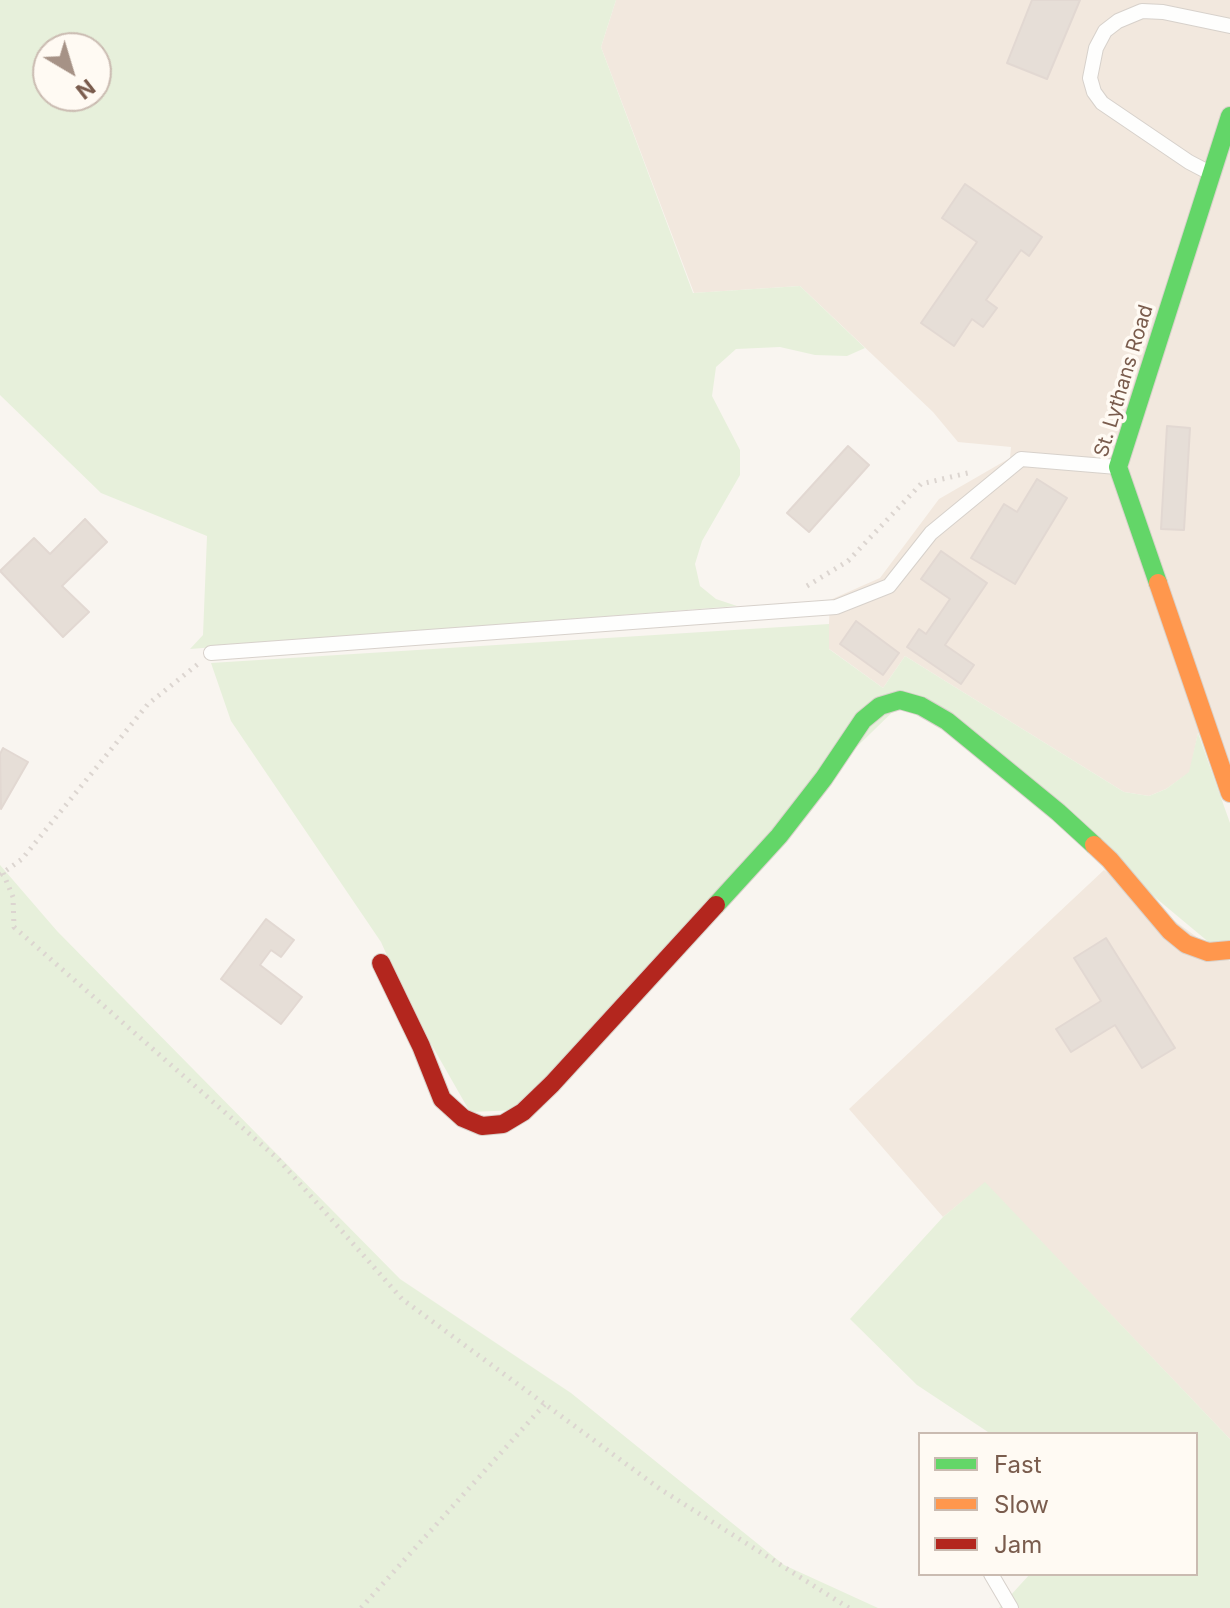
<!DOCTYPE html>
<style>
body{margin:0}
#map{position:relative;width:1230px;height:1608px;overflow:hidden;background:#f9f5f0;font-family:Inter,sans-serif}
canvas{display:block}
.legend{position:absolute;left:918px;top:1432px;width:280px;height:144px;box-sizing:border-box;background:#fffaf3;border:2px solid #cabbb1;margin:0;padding:10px 14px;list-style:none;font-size:24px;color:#7a5c4d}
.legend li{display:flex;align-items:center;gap:16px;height:40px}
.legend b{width:40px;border:2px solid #cabbb1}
.north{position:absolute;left:32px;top:32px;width:80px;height:80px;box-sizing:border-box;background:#fffaf3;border:2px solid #cabbb1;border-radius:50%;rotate:142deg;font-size:22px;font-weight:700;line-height:32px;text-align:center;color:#7a5c4d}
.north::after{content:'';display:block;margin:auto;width:28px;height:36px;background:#a69286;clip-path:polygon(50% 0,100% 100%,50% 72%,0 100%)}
</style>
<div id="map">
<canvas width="1230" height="1608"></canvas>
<ul class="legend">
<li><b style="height:10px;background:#63d668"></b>Fast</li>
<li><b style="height:10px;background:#ff974d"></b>Slow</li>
<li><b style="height:10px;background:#b3261e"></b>Jam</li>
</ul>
<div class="north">N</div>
</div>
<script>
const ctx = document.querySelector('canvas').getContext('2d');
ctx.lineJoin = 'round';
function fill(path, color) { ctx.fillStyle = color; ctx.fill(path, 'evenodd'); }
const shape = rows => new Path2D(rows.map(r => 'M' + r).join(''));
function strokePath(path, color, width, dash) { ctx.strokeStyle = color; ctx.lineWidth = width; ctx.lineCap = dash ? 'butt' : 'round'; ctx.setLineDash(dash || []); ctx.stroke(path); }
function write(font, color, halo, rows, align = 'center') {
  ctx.font = font + ' Inter,sans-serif'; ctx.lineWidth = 7; ctx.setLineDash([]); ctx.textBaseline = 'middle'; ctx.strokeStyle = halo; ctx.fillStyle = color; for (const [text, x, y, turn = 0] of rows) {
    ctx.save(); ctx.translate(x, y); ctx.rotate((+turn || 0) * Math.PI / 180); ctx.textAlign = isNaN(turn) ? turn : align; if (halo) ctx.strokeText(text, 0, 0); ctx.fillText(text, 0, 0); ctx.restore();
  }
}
const residential = shape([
 [616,0,1230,0,1230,780,1198,733,1190,772,1166,789,1149,796,1124,792,905,656,883,688,828,648,830,600,880,578,939,499,1010,458,1011,447,958,442,933,412,800,286,694,293,601,47],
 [1104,870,1230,961,1230,1439,985,1183,943,1217,849,1109]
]);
const green = shape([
 [0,0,616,0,601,47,693,293,800,286,865,348,847,356,815,355,780,347,736,349,716,367,712,396,740,450,740,475,702,541,695,564,700,586,716,599,737,606,190,649,203,635,207,536,101,493,0,395],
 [48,48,96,48,96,96,48,96],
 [829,624,829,649,883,688,905,656,1124,792,1149,796,1166,789,1189,772,1198,733,1230,823,1230,940,1211,944,911,694,796,806,518,1110,470,1112,410,1007,381,942,231,721,211,663],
 [0,865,57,931,400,1279,571,1393,784,1565,878,1608,0,1608],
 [985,1182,1230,1439,1230,1608,999,1608,1030,1574,1196,1574,1196,1434,991,1434,917,1385,850,1319,943,1217]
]);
const building = shape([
 [1032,0,1080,0,1047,79,1007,63,1032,0],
 [965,184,1042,237,1029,256,1021,250,986,300,997,308,983,327,972,319,954,346,921,323,977,242,942,218,965,184],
 [1167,426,1190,428,1184,530,1161,529,1167,426],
 [848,446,869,465,809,532,787,513,848,446],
 [1037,479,1067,498,1015,584,971,558,1004,504,1017,512,1037,479],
 [85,519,107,542,62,586,89,612,63,637,0,571,34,538,50,554,85,519],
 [941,551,987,583,945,645,974,665,961,684,907,647,919,629,926,634,950,599,921,579,941,551],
 [856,621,899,653,883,675,840,644,856,621],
 [3,748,28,762,1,809,0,754,3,748],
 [266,919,294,940,281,957,271,950,260,965,302,997,281,1024,221,979,266,919],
 [1106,938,1175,1048,1142,1068,1115,1025,1071,1052,1056,1029,1101,1001,1074,958,1106,938]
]);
const path = shape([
 [807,586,848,561,921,484,972,472],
 [3,873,13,897,14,927,278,1159,402,1299,660,1489,849,1608],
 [0,875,22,859,148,704,198,664],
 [361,1608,545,1404]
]);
const lane = shape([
 [1212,174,1189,162,1102,103,1094,92,1090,78,1096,48,1105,31,1118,21,1142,11,1163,12,1230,26],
 [211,653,836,607,889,586,931,533,1021,459,1117,467],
 [991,1574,1011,1608]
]);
const fast = shape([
 [1158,583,1118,467,1230,116],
 [716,905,779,836,824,778,863,720,880,706,900,700,921,706,947,721,1058,812,1094,845]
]);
const slow = shape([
 [1158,583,1230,793],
 [1094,845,1110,860,1170,931,1186,944,1208,952,1230,950]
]);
const jam = shape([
 [381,963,421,1046,442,1099,463,1118,482,1126,503,1124,523,1112,552,1084,716,905]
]);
const streetNames = [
 ["St. Lythans Road",1124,381,-73]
];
fill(residential, '#f2e8de');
fill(green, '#e7f0db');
fill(building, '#e6ded7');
strokePath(building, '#e2d8d2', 2);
strokePath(lane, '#d7d1cb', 16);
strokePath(fast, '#d9d2cb', 20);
strokePath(slow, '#d9d2cb', 20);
strokePath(jam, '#d9d2cb', 20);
strokePath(path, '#dcd5d0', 5, [2, 6]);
strokePath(lane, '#fefefd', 14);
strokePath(fast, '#63d668', 18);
strokePath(slow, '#ff974d', 18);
strokePath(jam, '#b3261e', 18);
write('20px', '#7a5c4d', '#fffaf3', streetNames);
</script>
